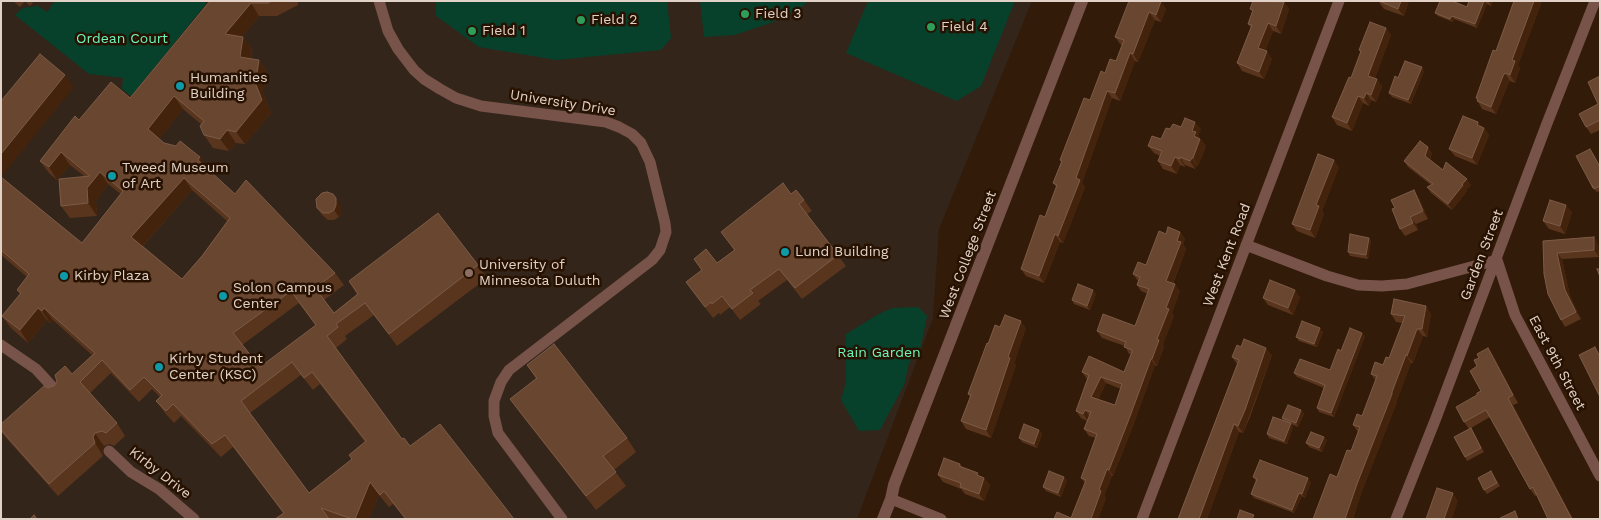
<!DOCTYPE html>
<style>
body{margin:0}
#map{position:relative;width:1601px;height:520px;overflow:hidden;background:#321b08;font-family:"Work Sans",sans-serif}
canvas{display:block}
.frame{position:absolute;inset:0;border:2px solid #e1d1c6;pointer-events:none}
</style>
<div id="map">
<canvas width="1601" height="520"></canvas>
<div class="frame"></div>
</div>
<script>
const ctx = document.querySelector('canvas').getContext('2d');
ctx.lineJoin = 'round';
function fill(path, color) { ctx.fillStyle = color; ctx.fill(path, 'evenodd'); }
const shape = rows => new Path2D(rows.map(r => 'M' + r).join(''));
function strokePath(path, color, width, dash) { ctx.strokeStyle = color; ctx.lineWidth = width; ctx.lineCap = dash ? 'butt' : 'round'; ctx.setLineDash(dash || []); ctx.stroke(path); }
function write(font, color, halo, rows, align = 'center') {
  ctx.font = font + ' "Work Sans",sans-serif'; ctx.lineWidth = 5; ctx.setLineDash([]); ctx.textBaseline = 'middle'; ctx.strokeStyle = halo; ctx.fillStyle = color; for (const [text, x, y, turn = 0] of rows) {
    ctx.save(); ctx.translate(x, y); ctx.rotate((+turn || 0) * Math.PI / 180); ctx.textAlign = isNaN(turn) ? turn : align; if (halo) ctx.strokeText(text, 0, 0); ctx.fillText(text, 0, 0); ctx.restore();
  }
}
const education = shape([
 [1,1,1032,1,939,229,933,318,857,519,1,519]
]);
const green = shape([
 [55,1,204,1,206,4,131,96,122,89,123,78,89,74,15,15,23,8,38,6,47,12],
 [436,1,667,1,671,38,661,50,556,60,479,47,436,16],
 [700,1,808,1,803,6,773,22,735,35,704,37],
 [868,1,1015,1,981,86,957,101,846,53],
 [918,307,927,316,921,346,909,363,904,385,880,430,859,431,841,400,846,382,846,334,877,315,892,308]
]);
const minor = shape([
 [379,1,388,31,398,49,414,70,424,79,440,89,456,98,481,106,606,122,619,127,632,134,641,143,650,162,665,223,666,232,660,250,652,260,509,370,501,382,494,401,494,416,498,433,562,519],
 [1246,245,1327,276,1358,285,1382,286,1407,284,1497,260,1515,315,1600,476],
 [1,345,36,369,58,393],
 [109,451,131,472,159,489,194,519],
 [891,499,941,519],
 [1142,519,1339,1],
 [1396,519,1436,418,1546,126,1595,1]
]);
const tertiary = shape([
 [883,519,891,499,894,485,1082,1]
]);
const wall = shape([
 [13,1,34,1,30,6,25,1,20,7],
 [210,1,298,1,298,5,277,16,259,16,242,37,252,49,251,59,259,60,268,73,266,85,262,90,271,113,245,144,236,143,229,151,213,148,204,135,202,125,183,109,159,139,164,143,200,157,208,170,235,194,335,273,344,285,324,300,334,313,357,294,349,281,478,265,487,278,397,346,374,315,345,336,347,339,336,348,402,439,410,446,514,519,405,519,393,504,389,507,379,495,369,519,275,519,283,513,233,447,221,457,181,416,174,423,165,413,156,401,160,397,152,389,139,402,111,373,90,393,117,423,125,436,114,446,110,444,104,446,102,450,103,456,58,496,7,439,1,431,1,424,48,388,54,386,72,374,92,355,53,320,50,323,47,320,28,343,11,328,2,316,20,294,17,290,27,277,1,255,1,177,82,243,121,194,108,184,96,201,97,216,70,218,61,206,84,176,70,165,57,180,49,173,40,161,79,120,130,98],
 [192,190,227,221,202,256,182,279,143,246],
 [299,303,316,326,260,367,242,345],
 [301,375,313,390,320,384,365,442,352,459,309,493,250,413],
 [1378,1,1409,1,1404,16,1384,9],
 [1469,1,1493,1,1491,6,1487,4,1477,28,1454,19,1453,22,1438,16,1435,13,1467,7],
 [1514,1,1542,1,1518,65,1520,68,1515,83,1510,81,1508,84,1496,114,1482,109,1476,98,1496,51],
 [1161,2,1166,9,1161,22,1155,20,1138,62,1135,61,1120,101,1112,98,1082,183,1085,187,1063,243,1060,242,1044,283,1026,276,1021,269,1045,217,1056,187,1053,183,1061,162,1060,160,1105,73,1116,61,1122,45,1120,44,1115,37],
 [1284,2,1289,9,1281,34,1273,31,1265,51,1272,59,1264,79,1242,71,1237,63,1251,28,1248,24,1253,12,1250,9],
 [1386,28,1391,35,1375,78,1377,79,1382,87,1376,102,1371,100,1369,106,1363,103,1352,131,1337,125,1332,117,1351,78,1361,52,1359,50],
 [1424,71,1411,104,1392,97,1389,93,1398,78],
 [1600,76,1600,130,1591,134,1586,127,1598,104],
 [1478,122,1482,127,1484,128,1489,135,1477,165,1455,156,1449,149],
 [1181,127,1201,129,1198,136,1206,146,1198,166,1197,165,1195,169,1185,165,1185,167,1180,165,1177,174,1163,169,1158,161,1160,156,1154,153,1148,146,1161,139,1170,129],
 [1432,153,1430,160,1443,170,1471,185,1466,190,1467,191,1452,210,1431,193,1427,187,1431,185,1408,167,1404,161],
 [1593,153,1600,166,1600,191,1597,192,1593,188],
 [1339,167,1322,211,1324,214,1315,238,1297,231,1292,224],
 [791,194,804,200,812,211,807,214,846,266,802,299,787,280,758,301,761,304,740,320,730,307,720,315,719,313,713,318,686,282,701,270,694,259,717,263,734,250,721,232],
 [1419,198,1428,219,1416,224,1418,230,1405,236,1400,229],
 [341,206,341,213,339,217,334,220,328,220,322,215,317,208],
 [1572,212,1565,234,1549,229,1543,221],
 [1180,232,1185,239,1183,244,1186,249,1173,284,1180,291,1172,313,1174,316,1163,344,1164,347,1157,366,1155,365,1133,426,1113,476,1112,476,1104,496,1106,498,1098,519,1054,519,1071,518,1085,483,1081,478,1096,438,1089,436,1084,429,1087,421,1081,418,1076,411,1087,379,1082,372,1124,372,1131,354,1129,354,1125,346,1102,338,1097,331,1135,326,1148,294,1141,291,1137,285,1138,281,1133,274,1146,265,1166,234],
 [1106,383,1121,389,1115,405,1098,400],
 [1594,237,1598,244,1599,257,1562,259,1570,296,1581,319,1565,327,1561,320,1543,241],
 [1369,238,1371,241,1368,259,1350,256,1348,252],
 [1096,294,1090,310,1074,304,1072,300],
 [1300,297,1293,315,1268,305,1263,298],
 [1426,306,1431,314,1427,337,1423,336,1413,363,1411,363,1397,400,1397,402,1362,491,1353,519,1313,519,1351,451,1358,432,1353,425,1362,416,1376,381,1371,374,1383,365,1389,358,1403,323,1396,322,1391,314],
 [1000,327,1026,328,1014,363,1016,365,991,438,966,429,961,421,970,397,968,394,988,344],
 [1323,332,1317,347,1299,341,1296,337],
 [1365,336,1334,417,1319,412,1317,408,1324,388,1297,377,1294,373,1330,370,1341,351],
 [1241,347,1272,355,1250,417,1243,433,1239,432,1207,519,1178,519,1237,364,1232,357],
 [1488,348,1493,355,1518,403,1513,405,1573,519,1548,519,1537,495,1535,496,1530,489,1490,417,1471,428,1484,452,1467,461,1465,457,1469,429,1464,422,1477,395,1481,391,1477,366,1479,358],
 [527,365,627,438,636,452,614,470,626,486,596,510,520,413,510,399,536,379],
 [1301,410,1304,414,1298,427,1291,424,1293,427,1287,444,1269,438,1267,434,1284,421,1282,418],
 [1039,430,1042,434,1037,448,1022,442,1019,438],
 [1327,440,1322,452,1309,447,1306,443],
 [960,464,962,467,984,478,990,485,984,501,965,494,961,489,943,482,938,475],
 [1491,471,1500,486,1487,494,1484,490],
 [1253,477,1311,482,1305,498,1302,496,1294,513,1254,498,1251,494,1256,481],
 [1067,480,1061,497,1046,491,1043,487]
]);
const shadedWall = shape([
 [1401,1,1409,1,1404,16,1398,9],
 [1484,1,1487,4,1477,28,1475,24],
 [1489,1,1493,1,1491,6,1489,2],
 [1534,1,1542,1,1518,65,1520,68,1515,83,1510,75,1512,60],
 [1161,2,1166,9,1161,22,1156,15],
 [1284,2,1289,9,1281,34,1276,26],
 [251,3,259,16,234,47,225,34],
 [1149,12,1155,20,1138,62,1133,54],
 [1452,16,1454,19,1453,22,1450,19],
 [1268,23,1273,31,1264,56,1258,48],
 [1386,28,1391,35,1373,83,1368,76],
 [243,37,252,49,249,69,240,57],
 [1267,51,1272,59,1264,79,1259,72],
 [1130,53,1135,61,1120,101,1115,93],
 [259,60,268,73,266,85,262,90,271,113,245,144,236,132,253,77],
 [1422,67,1424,71,1411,104,1408,100],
 [1505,73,1510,81,1508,84,1496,114,1491,107,1503,76],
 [65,75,74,87,1,177,1,154],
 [1377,79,1382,87,1376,102,1371,95],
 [1107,91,1112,98,1082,183,1085,187,1063,243,1058,236,1076,178],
 [1366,93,1371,100,1369,106,1364,98],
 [174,96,183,109,157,142,148,129],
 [1358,96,1363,103,1352,131,1347,123],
 [1195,122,1201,129,1198,136,1206,146,1198,166,1193,158,1194,136,1192,131],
 [1478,122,1483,129,1484,128,1489,135,1477,165,1472,158,1477,125],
 [227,130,236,143,229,151,220,139],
 [1428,147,1432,153,1429,162,1425,156],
 [61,152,70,165,57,180,49,167],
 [200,157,209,170,206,172,198,160],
 [1175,157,1180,165,1177,174,1171,166],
 [1180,157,1185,165,1185,167,1180,159],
 [1192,158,1197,165,1195,169,1190,161],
 [1334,160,1339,167,1322,211,1324,214,1315,238,1310,230,1316,205],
 [100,172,108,184,96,201,97,216,88,203,87,188],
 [184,178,192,190,140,249,131,237],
 [1467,179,1471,185,1466,190,1467,191,1452,210,1448,204],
 [1414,190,1419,198,1428,219,1423,211],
 [336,198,341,206,341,213,339,217,334,210],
 [1566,205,1572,212,1565,234,1560,226],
 [1410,217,1416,224,1418,230,1413,223],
 [1180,232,1185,239,1183,244,1186,249,1171,288,1166,281,1177,241],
 [1055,234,1060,242,1044,283,1039,276],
 [1594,237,1598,244,1599,257,1594,250],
 [1369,238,1371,241,1368,259,1366,255],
 [1557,253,1562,259,1570,296,1581,319,1576,312,1565,290],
 [1175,284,1180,291,1172,313,1174,316,1163,344,1164,347,1157,366,1152,359,1166,308],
 [1093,290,1096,294,1090,310,1087,306],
 [1295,290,1300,297,1293,315,1288,308],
 [1426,306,1431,314,1427,337,1422,329],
 [38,308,47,320,28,343,20,330],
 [44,308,53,320,50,323,42,311],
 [1021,321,1026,328,1014,363,1016,365,991,438,986,430,1008,357],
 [1320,328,1323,332,1317,347,1314,344],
 [1417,329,1423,336,1413,363,1407,356],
 [1362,333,1365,336,1334,417,1331,413],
 [1266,348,1272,355,1243,433,1238,426],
 [1488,348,1493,355,1518,403,1513,395],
 [1406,355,1411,363,1397,400,1397,402,1362,491,1353,519,1345,519,1357,484],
 [1151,359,1155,365,1133,426,1113,476,1109,470],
 [1101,377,1106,383,1096,404,1091,397],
 [1508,398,1513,405,1573,519,1572,519],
 [1085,410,1090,417,1088,421,1083,414],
 [1301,410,1304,414,1298,427,1296,423],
 [1291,423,1293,427,1287,444,1284,441],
 [1234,424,1239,432,1207,519,1199,519],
 [1039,430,1042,434,1037,448,1034,444],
 [95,433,104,446,102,450,103,456,95,443,93,437],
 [1324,437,1327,440,1322,452,1319,448],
 [1107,469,1112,476,1104,496,1106,498,1098,519,1091,519,1099,490],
 [1064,477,1067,480,1061,497,1058,493],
 [984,478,990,485,984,501,979,494],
 [1308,478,1311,482,1305,498,1302,494],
 [370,482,379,495,369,519,355,519],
 [1299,493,1302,496,1294,513,1292,510],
 [1453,493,1458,501,1452,519,1444,519]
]);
const building = shape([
 [210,1,272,1,268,3,251,3,225,34,243,37,240,57,259,60,257,73,253,77,262,100,236,132,227,130,220,139,204,135,200,126,204,121,174,96,148,129,164,143,176,146,180,141,200,157,198,160,235,194,246,180,335,273,315,288,334,313,358,294,349,281,438,213,478,265,389,334,365,303,336,324,338,327,327,336,402,439,404,438,410,446,440,424,514,519,406,519,384,491,380,495,370,482,355,519,352,519,321,508,329,519,275,519,284,513,225,435,212,444,173,404,166,411,156,401,162,395,144,377,130,390,102,360,80,382,117,423,106,433,102,431,95,433,93,437,95,443,49,484,1,430,1,424,44,386,48,388,54,386,57,382,55,375,65,366,72,374,95,353,44,308,42,311,38,308,20,330,2,316,21,293,17,290,29,274,1,250,1,177,82,243,123,191,100,172,87,188,88,203,61,206,59,179,90,176,61,152,49,167,40,161,75,116,79,120,111,82,130,98,210,1],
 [184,178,230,218,202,256,182,279,131,237,184,178],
 [291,291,316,325,260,367,233,333,291,291],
 [292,362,304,378,312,372,366,441,349,455,352,459,309,493,241,401,292,362],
 [1129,1,1161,1,1156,15,1149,12,1133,54,1130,53,1115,93,1107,91,1076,178,1080,180,1058,236,1055,234,1039,276,1021,269,1040,215,1045,217,1057,185,1053,183,1062,161,1060,160,1084,98,1090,100,1101,71,1105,73,1110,59,1116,61,1124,40,1115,37,1129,1],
 [1253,1,1284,2,1276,26,1268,23,1258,48,1267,51,1259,72,1237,63,1252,25,1248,24,1253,10,1250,9,1253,1],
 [1379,1,1401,1,1398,9,1379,1],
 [1440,1,1452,1,1467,7,1469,1,1484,1,1475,24,1452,16,1450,19,1435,13,1440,1],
 [1514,1,1534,1,1512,60,1515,61,1510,75,1505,73,1503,76,1491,107,1477,101,1478,99,1476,98,1493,50,1496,51,1514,1],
 [1370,22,1386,28,1368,76,1377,79,1371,95,1366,93,1364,98,1358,96,1347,123,1332,117,1349,77,1351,78,1361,51,1359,50,1370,22],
 [40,54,65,75,1,154,1,101,40,54],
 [1405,61,1422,67,1408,100,1389,93,1395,76,1398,78,1405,61],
 [1600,76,1600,120,1586,127,1579,114,1598,104,1588,82,1600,76],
 [1463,116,1478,122,1477,125,1484,128,1472,158,1449,149,1463,116],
 [1185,118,1195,122,1192,131,1196,132,1194,136,1200,139,1193,158,1192,158,1190,161,1180,157,1180,159,1175,157,1171,166,1158,161,1162,151,1148,146,1152,136,1161,139,1166,128,1170,129,1173,124,1181,127,1185,118],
 [1420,141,1428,147,1425,156,1443,170,1446,162,1467,179,1462,184,1463,185,1448,204,1427,187,1433,184,1404,161,1420,141],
 [1590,149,1600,167,1600,186,1594,189,1592,185,1593,188,1576,156,1590,149],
 [1318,154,1334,160,1316,205,1319,206,1310,230,1292,224,1318,154],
 [783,183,791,194,796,190,804,200,799,204,838,255,795,288,779,269,750,290,753,293,732,309,722,296,712,304,711,302,705,307,686,282,702,270,694,259,706,249,717,263,735,250,721,232,783,183],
 [1414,190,1423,211,1410,217,1413,223,1400,229,1392,209,1395,208,1391,200,1414,190],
 [327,192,333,194,336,198,336,205,334,210,329,213,323,213,317,208,316,199,322,193,327,192],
 [1550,200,1566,205,1560,226,1543,221,1550,200],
 [1168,227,1180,232,1177,241,1181,242,1166,281,1175,284,1166,308,1169,309,1157,339,1159,340,1152,359,1151,359,1129,419,1109,470,1107,469,1099,490,1101,491,1091,519,1054,519,1057,512,1071,518,1086,480,1081,478,1097,434,1084,429,1091,412,1085,410,1083,414,1076,411,1089,375,1082,372,1089,356,1124,372,1132,352,1132,350,1124,347,1126,342,1097,331,1103,314,1135,326,1149,289,1137,285,1140,277,1133,274,1138,262,1146,265,1159,231,1166,234,1168,227],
 [1101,377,1122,384,1115,405,1091,397,1101,377],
 [1350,234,1369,238,1366,255,1348,252,1350,234],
 [1594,237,1594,250,1557,253,1565,290,1576,312,1561,320,1548,294,1544,274,1543,241,1594,237],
 [1597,269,1600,269,1600,277,1597,269],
 [1270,280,1295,290,1288,308,1263,298,1270,280],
 [1078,284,1093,290,1087,306,1072,300,1078,284],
 [1394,299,1426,306,1422,329,1417,329,1407,356,1406,355,1392,392,1392,394,1357,484,1345,519,1313,519,1330,474,1337,477,1347,450,1351,451,1360,427,1353,425,1357,414,1362,416,1377,376,1371,374,1375,362,1383,365,1386,357,1389,358,1405,316,1391,314,1394,299],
 [1005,315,1021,321,1008,357,1010,358,986,430,961,421,971,395,968,394,987,343,988,344,995,325,1000,327,1005,315],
 [1302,321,1320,328,1314,344,1296,337,1302,321],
 [1350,328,1362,333,1331,413,1317,408,1325,385,1294,373,1300,359,1330,370,1338,349,1341,351,1350,328],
 [1244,339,1266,348,1245,410,1238,426,1234,424,1199,519,1178,519,1239,360,1232,357,1237,345,1241,347,1244,339],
 [554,344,627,438,603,456,616,472,586,496,510,399,537,378,527,365,554,344],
 [1595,347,1600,357,1600,397,1579,355,1595,347],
 [1488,348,1513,395,1508,398,1572,519,1548,519,1533,487,1530,489,1486,410,1464,422,1456,407,1477,395,1477,393,1481,391,1470,371,1477,366,1474,360,1479,358,1477,354,1488,348],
 [1288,405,1301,410,1296,423,1282,418,1288,405],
 [1273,417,1291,423,1284,441,1267,434,1273,417],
 [1024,424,1039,430,1034,444,1019,438,1024,424],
 [1471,428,1481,448,1465,457,1454,437,1471,428],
 [1311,432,1324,437,1319,448,1306,443,1311,432],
 [944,458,960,464,959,466,978,473,977,475,984,478,979,494,960,487,961,483,938,475,944,458],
 [1260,460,1308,478,1302,494,1299,493,1292,510,1251,494,1257,479,1253,477,1260,460],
 [1049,471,1064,477,1058,493,1043,487,1049,471],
 [1491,471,1497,483,1484,490,1478,478,1491,471],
 [1437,488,1453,493,1444,519,1426,519,1437,488],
 [1240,510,1254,515,1252,519,1237,519,1240,510],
 [1515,511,1518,519,1501,519,1500,518,1515,511],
 [34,515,37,519,30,519,34,515]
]);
const markers = [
 [745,14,5,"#2e9e5b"],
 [581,20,5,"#2e9e5b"],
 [931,27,5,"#2e9e5b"],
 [472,31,5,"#2e9e5b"],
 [180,86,5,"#0f9aa8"],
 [112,176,5,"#0f9aa8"],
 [785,252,5,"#0f9aa8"],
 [469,273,5,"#8d6e63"],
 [64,276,5,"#0f9aa8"],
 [223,296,5,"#0f9aa8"],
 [159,367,5,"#0f9aa8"]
];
const poiNames = [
 ["Field 3",755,14],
 ["Field 2",591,20],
 ["Field 4",941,27],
 ["Field 1",482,31],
 ["Humanities",190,78],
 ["Building",190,94],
 ["Tweed Museum",122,168],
 ["of Art",122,184],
 ["Lund Building",795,252],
 ["University of",479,265],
 ["Minnesota Duluth",479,281],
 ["Kirby Plaza",74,276],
 ["Solon Campus",233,288],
 ["Center",233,304],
 ["Kirby Student",169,359],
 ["Center (KSC)",169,375]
];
const parkNames = [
 ["Ordean Court",122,39],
 ["Rain Garden",879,353]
];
const streetNames = [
 ["University Drive",563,103,9],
 ["West College Street",968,255,-69],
 ["West Kent Road",1227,255,-69],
 ["Garden Street",1482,255,-69],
 ["East 9th Street",1557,363,62],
 ["Kirby Drive",160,473,38]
];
fill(education, '#332519');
fill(green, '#07412c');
strokePath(minor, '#775349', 11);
strokePath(tertiary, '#775349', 12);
fill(wall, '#5a351e');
fill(shadedWall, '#44230d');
fill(building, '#694630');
strokePath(building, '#7c5b47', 1);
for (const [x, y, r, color] of markers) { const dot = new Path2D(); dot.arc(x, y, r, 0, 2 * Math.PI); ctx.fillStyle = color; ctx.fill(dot); strokePath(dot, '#271101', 2); }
write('14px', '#e1d1c6', '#271101', poiNames, 'left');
write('14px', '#6ff7be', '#271101', parkNames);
write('14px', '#e1d1c6', '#271101', streetNames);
</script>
